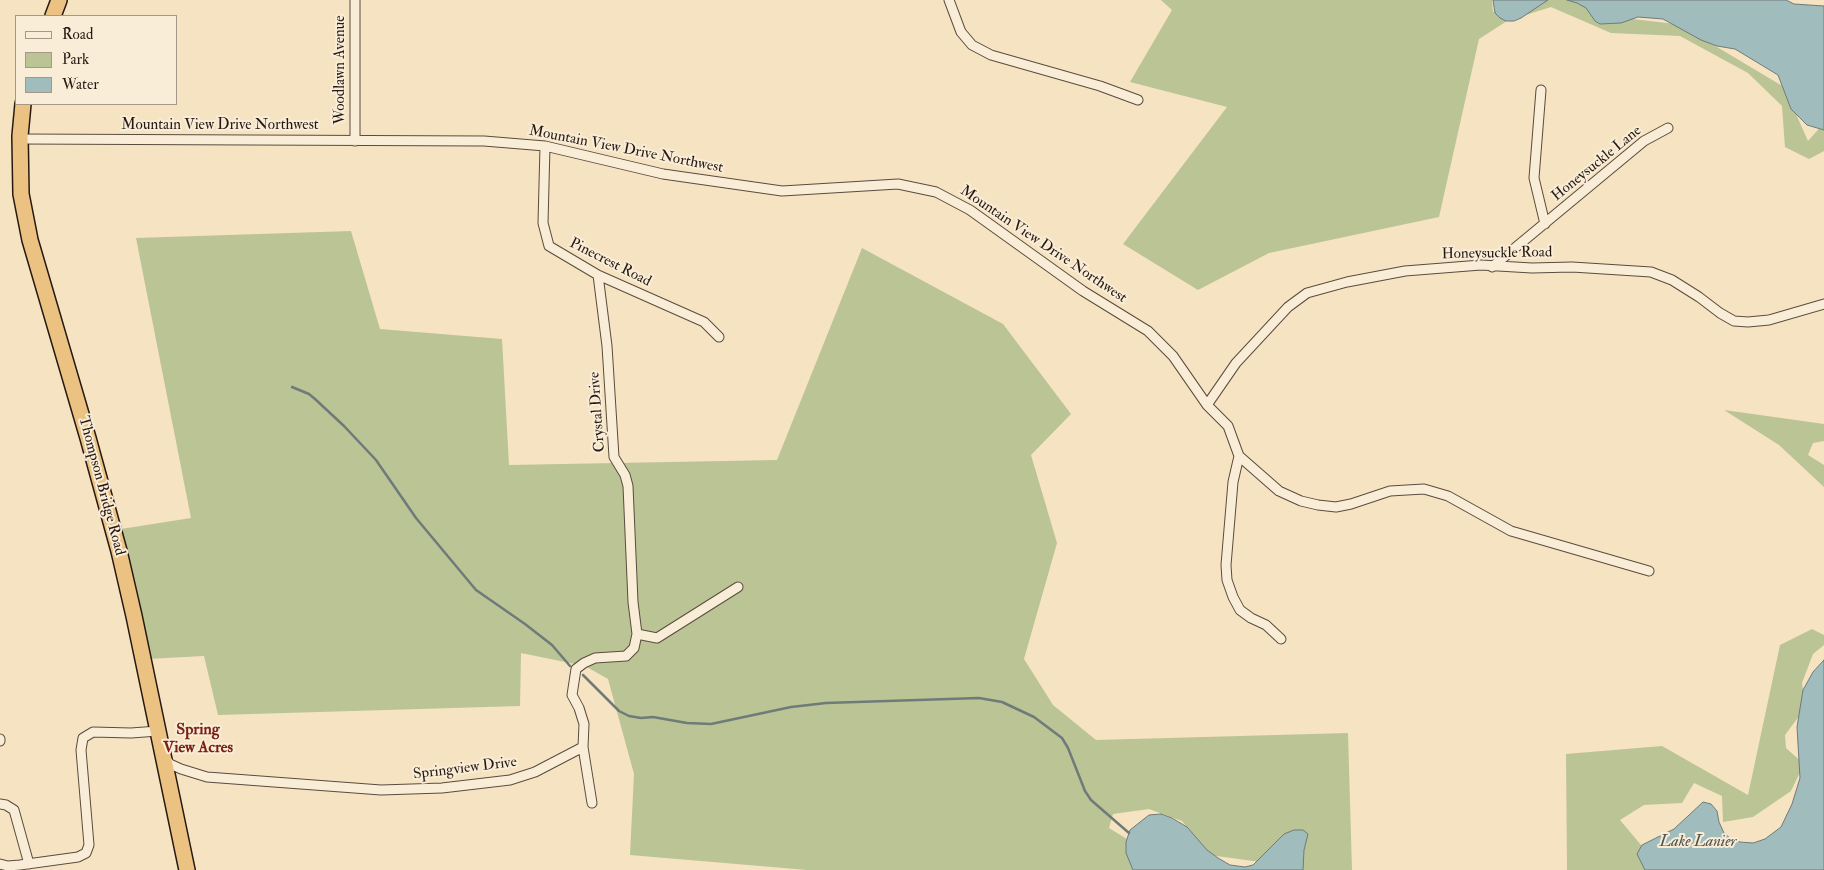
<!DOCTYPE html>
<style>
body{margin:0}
#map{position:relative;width:1824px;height:870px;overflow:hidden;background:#f6e3c2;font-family:"IM FELL Double Pica",serif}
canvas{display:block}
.legend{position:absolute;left:15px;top:15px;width:162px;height:90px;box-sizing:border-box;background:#f9edd7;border:1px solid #a59888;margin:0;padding:6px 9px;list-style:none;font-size:15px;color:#261912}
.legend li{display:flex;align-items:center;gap:10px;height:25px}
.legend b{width:25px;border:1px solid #a59888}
</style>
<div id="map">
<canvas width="1824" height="870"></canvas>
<ul class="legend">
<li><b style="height:6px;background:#f9edd7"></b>Road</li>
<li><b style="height:14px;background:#bbc494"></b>Park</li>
<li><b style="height:14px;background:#a0bcbd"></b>Water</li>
</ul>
</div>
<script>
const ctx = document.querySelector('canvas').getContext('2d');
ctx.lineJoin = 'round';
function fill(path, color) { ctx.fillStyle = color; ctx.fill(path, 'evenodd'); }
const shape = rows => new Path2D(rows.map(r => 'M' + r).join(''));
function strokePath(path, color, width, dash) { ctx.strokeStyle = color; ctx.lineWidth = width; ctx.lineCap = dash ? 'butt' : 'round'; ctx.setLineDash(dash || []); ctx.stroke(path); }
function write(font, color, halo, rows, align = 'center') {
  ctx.font = font + ' "IM FELL Double Pica",serif'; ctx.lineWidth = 4; ctx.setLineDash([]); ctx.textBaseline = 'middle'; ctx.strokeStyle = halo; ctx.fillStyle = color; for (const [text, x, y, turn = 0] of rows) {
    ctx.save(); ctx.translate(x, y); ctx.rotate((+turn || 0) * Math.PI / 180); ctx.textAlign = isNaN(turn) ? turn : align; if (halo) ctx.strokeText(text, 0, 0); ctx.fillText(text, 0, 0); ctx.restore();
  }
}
const green = shape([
 [1161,0,1492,0,1493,12,1522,0,1586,0,1598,15,1684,25,1712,44,1784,87,1808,141,1824,123,1824,151,1809,159,1785,147,1782,106,1748,73,1680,36,1611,33,1551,7,1507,21,1479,39,1439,217,1269,253,1198,290,1123,244,1227,107,1130,82,1172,10],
 [351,231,380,329,502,339,509,465,777,460,862,248,1003,324,1071,414,1031,455,1057,543,1024,659,1053,705,1096,740,1348,733,1352,870,1276,870,1275,864,1209,855,1182,821,1149,809,1113,814,1109,828,1140,847,1147,870,807,870,630,855,634,774,608,679,585,666,521,653,520,706,218,715,204,656,147,659,121,529,191,518,136,238],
 [1724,410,1824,424,1824,441,1813,443,1808,455,1824,465,1824,487,1779,445],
 [1812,629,1824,635,1824,645,1813,654,1802,683,1806,707,1785,735,1786,748,1804,764,1791,791,1753,817,1723,822,1722,796,1694,783,1682,803,1644,805,1620,820,1641,845,1650,870,1567,870,1566,754,1662,746,1748,795,1780,645]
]);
const water = shape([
 [1493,0,1548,0,1521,18,1514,21,1506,21,1500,18,1495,13,1493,0],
 [1567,0,1786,0,1794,4,1824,6,1824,130,1807,125,1791,109,1778,75,1735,49,1717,46,1701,40,1663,19,1638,17,1621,23,1600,24,1595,21,1586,8,1577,3,1567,0],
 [1824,660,1824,870,1645,870,1637,854,1642,845,1674,829,1703,802,1711,804,1717,811,1719,822,1724,833,1731,839,1740,842,1753,843,1765,839,1781,827,1792,804,1800,778,1797,727,1803,690,1813,672,1824,660],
 [1161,814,1172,818,1187,827,1207,850,1218,858,1230,865,1245,867,1253,865,1284,834,1294,830,1303,830,1308,834,1304,850,1303,870,1133,870,1126,853,1126,842,1130,830,1149,815,1161,814]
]);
const stream = shape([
 [292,387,309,394,315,399,344,426,376,460,416,518,476,590,525,624,552,645,570,666],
 [583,675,619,711,629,716,641,718,653,717,687,723,711,724,791,707,826,703,979,698,1002,702,1034,717,1062,738,1068,748,1085,791,1091,800,1129,833]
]);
const minor = shape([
 [355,0,355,141],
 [949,0,961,32,972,45,991,55,1100,86,1138,100],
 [1541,90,1534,178,1545,224],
 [20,139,484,141,545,146,663,174,782,191,898,184,936,192,970,210,1083,291,1148,331,1173,356,1207,405,1228,426,1239,456,1233,482,1226,565,1227,580,1233,597,1240,610,1251,618,1266,625,1281,639],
 [545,146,543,223,549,246,598,275,704,322,719,337],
 [1492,267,1644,141,1668,128],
 [1207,405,1236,363,1288,307,1307,293,1347,282,1405,271,1481,265,1532,268,1572,267,1651,272,1672,280,1699,297,1720,313,1734,321,1748,322,1769,320,1824,304],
 [1239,456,1279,491,1301,501,1318,505,1336,507,1351,504,1390,491,1424,489,1448,496,1511,531,1649,571],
 [637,634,657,638,738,587],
 [0,741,0,739],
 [165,758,170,764,181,769,207,777,381,790,442,788,510,780,535,772,583,747],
 [592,803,583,747,584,724,579,708,572,695,576,669,584,663,595,658,626,656,634,648,637,634,633,602,628,486,625,475,614,457,607,346,598,275],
 [0,804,6,805,14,810,29,864],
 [0,864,8,866,20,865,78,857,86,853,89,845,81,750,83,738,93,732,131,733,158,731]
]);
const trunk = shape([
 [53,16,59,0],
 [23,104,20,136,21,194,30,240,88,438,119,551,134,616,187,870]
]);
const streetNames = [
 ["Woodlawn Avenue",341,70,-90],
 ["Mountain View Drive Northwest",220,126],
 ["Mountain View Drive Northwest",626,150,11],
 ["Honeysuckle Lane",1597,164,-39],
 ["Mountain View Drive Northwest",1043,245,34],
 ["Honeysuckle Road",1497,254,-1],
 ["Pinecrest Road",610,263,27],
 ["Crystal Drive",598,412,-94],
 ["Thompson Bridge Road",101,486,75],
 ["Springview Drive",465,769,-7]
];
const neighbourhoodNames = [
 ["Spring",198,731],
 ["View Acres",198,749]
];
const waterNames = [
 ["Lake Lanier",1698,843]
];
fill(green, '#bbc494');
fill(water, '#a0bcbd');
strokePath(water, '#6f7b79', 1);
strokePath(stream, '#6f7b79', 2.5);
strokePath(minor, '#5a4c3e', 11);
strokePath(trunk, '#261912', 18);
strokePath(minor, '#f9edd7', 9);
strokePath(trunk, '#ebc281', 15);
write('15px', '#261912', '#f9edd7', streetNames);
write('bold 16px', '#7a1f14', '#f9edd7', neighbourhoodNames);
write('italic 16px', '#51524e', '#f9edd7', waterNames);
</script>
